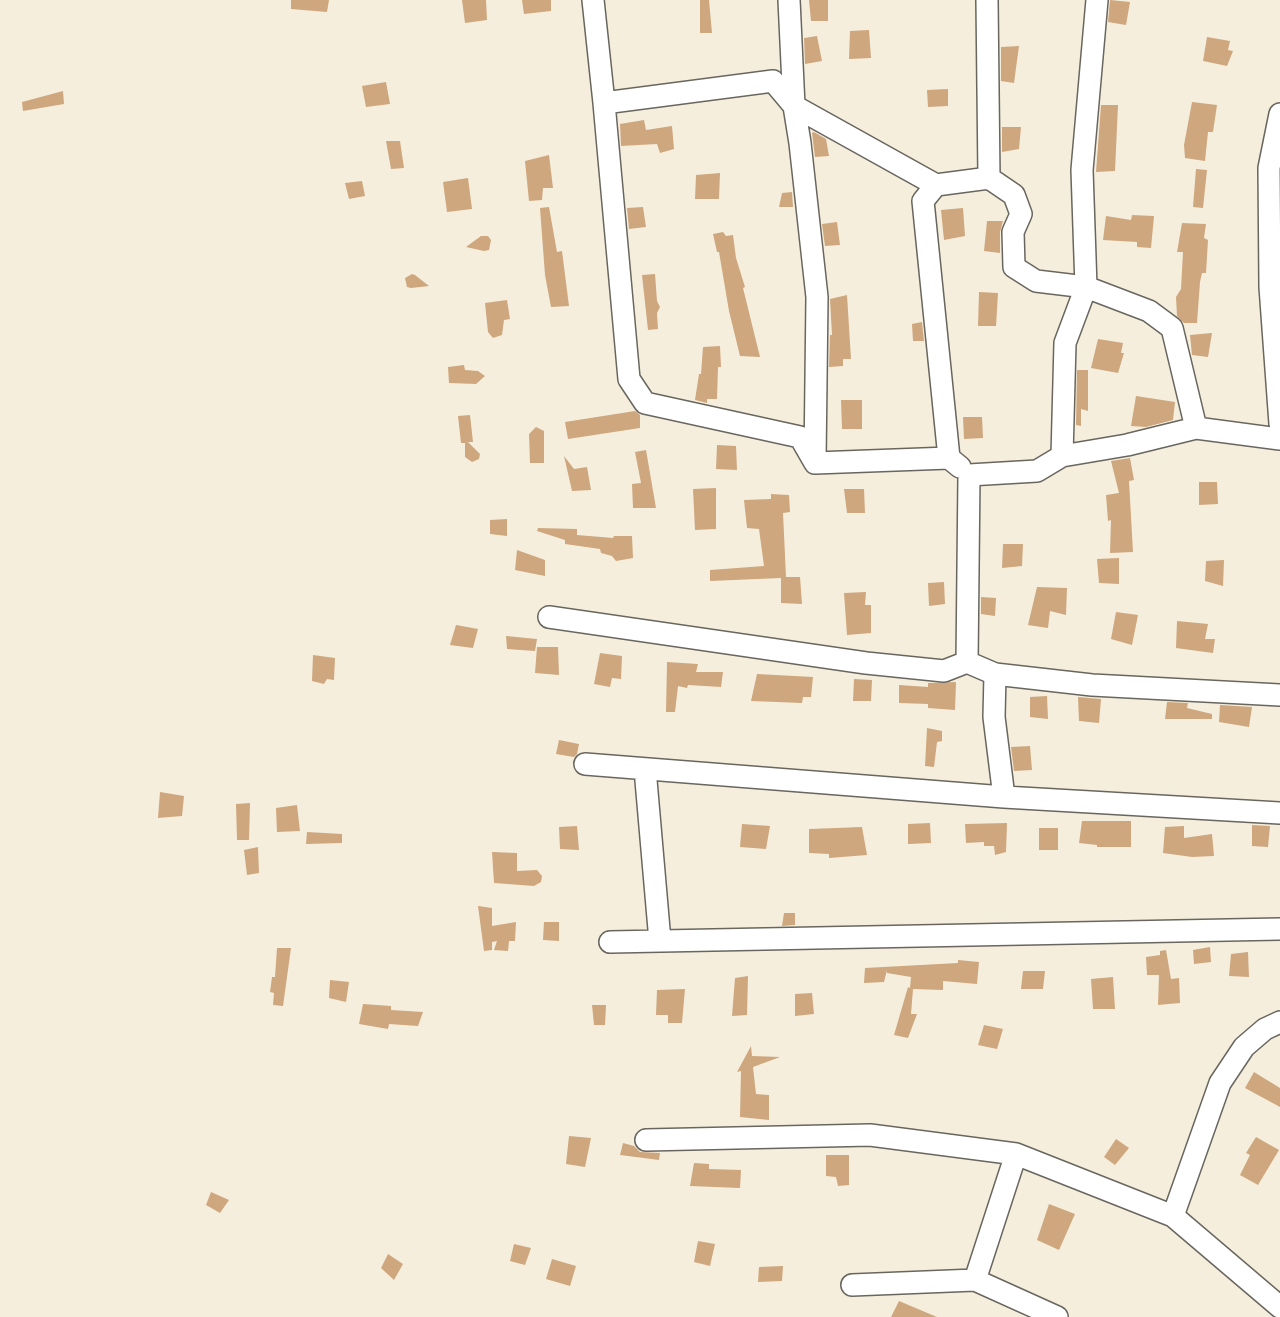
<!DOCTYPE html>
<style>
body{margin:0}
canvas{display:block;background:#f5eedc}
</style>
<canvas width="1280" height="1317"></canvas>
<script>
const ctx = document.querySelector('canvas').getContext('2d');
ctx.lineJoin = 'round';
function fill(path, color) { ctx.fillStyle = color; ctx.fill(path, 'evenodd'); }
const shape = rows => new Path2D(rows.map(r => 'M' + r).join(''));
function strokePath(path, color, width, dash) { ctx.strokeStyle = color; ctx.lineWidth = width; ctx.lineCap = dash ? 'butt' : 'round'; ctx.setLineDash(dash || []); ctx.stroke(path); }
const building = shape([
 [291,0,329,0,327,12,291,9],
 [462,0,486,0,487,20,465,23],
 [522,0,551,0,551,11,524,14],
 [700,0,709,0,712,33,700,33],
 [809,0,828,0,828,21,811,21],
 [1110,0,1130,2,1126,25,1108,22],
 [869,30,871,58,849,59,850,31],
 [817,36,822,61,805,64,804,38],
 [1207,37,1230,41,1228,50,1233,51,1227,66,1203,61],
 [1019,46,1014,83,1001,81,1001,47],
 [386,82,390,104,366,107,362,86],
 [948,89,948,106,928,107,927,90],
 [63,91,64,104,23,111,22,102],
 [1192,102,1217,105,1213,132,1208,132,1205,161,1185,158,1184,145],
 [1101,105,1118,105,1115,171,1096,172],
 [644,120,646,130,672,126,674,149,660,153,657,144,621,146,620,124],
 [1002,127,1021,127,1019,149,1002,152],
 [814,132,826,139,829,156,815,157,812,133],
 [386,141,400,141,404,168,391,169],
 [549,155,553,188,543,188,542,200,529,201,525,161],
 [1196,169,1207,170,1203,208,1193,207],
 [720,173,719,199,695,199,696,175],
 [468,178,472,209,447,212,443,182],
 [362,181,365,196,349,199,345,183],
 [792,192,793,207,779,207,782,193],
 [549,207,557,252,562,251,569,306,551,307,545,275,540,208],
 [643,207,646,227,629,229,627,208],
 [963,208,965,236,944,240,941,210],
 [1132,215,1154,216,1151,248,1137,247,1137,242,1103,240,1106,216,1131,220],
 [987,221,1003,221,1000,232,1000,253,984,251],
 [837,222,840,245,825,246,822,224],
 [1182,223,1206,224,1204,238,1208,240,1206,273,1202,273,1200,282,1197,323,1184,323,1177,316,1176,297,1181,289,1183,252,1177,252],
 [723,232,726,236,733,235,736,258,745,287,743,288,760,357,740,356,729,311,719,252,717,252,713,234],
 [481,236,488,236,491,240,489,250,484,251,466,247],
 [412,274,415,275,429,286,411,288,407,287,405,278],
 [655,274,657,301,660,307,657,313,658,329,648,330,642,275],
 [979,292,998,293,996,326,978,326],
 [847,295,851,359,843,359,843,366,829,367,830,335,832,335,830,299],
 [507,300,510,319,504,320,502,335,493,338,488,332,485,303],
 [922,322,924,341,913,341,912,324],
 [1212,333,1208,357,1192,355,1190,335],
 [1098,339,1123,343,1121,353,1124,353,1118,373,1091,368],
 [720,346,721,367,718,367,717,399,707,399,707,403,695,400,699,374,701,374,703,347],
 [464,365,465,370,478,371,485,376,476,384,449,383,448,367],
 [1077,370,1088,370,1088,411,1081,409,1081,426,1076,425],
 [1136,396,1175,402,1173,420,1146,427,1131,426],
 [841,400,862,400,862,429,842,429],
 [635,411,640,415,640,428,568,439,565,422],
 [470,415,473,442,468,442,480,454,479,459,472,462,465,457,465,443,461,443,458,416],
 [963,417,982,417,983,438,964,439],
 [536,427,544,431,544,463,530,463,529,434],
 [717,445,736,446,737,470,716,469],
 [646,450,656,508,633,508,632,484,641,483,635,452],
 [564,456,574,469,587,467,591,490,572,491],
 [1130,458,1134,480,1129,481,1133,552,1110,553,1111,520,1108,521,1106,495,1119,493,1111,461],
 [1199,482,1217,482,1218,504,1199,505],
 [716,488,716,529,695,530,693,489],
 [844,489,864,489,865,513,847,513],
 [771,494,789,495,790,512,783,513,786,577,800,577,802,604,781,603,781,578,710,581,710,570,764,566,759,529,747,528,744,500,771,499],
 [507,519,507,536,490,534,490,520],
 [538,528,577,529,577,535,613,538,614,536,632,536,633,558,616,561,612,556,601,553,600,549,565,544,565,540,537,531],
 [1003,544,1023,544,1022,566,1002,568],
 [517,550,545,560,545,576,515,570],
 [1119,558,1119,584,1099,583,1097,559],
 [1224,560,1223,586,1205,581,1206,561],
 [944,582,945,604,929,606,928,583],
 [1037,587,1067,588,1066,615,1050,611,1048,628,1028,625],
 [866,592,865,605,871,605,871,633,847,635,844,593],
 [981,597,996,598,995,616,981,614],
 [1116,612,1138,615,1132,645,1111,639],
 [1177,621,1208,624,1205,639,1215,639,1213,653,1176,648],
 [456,625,478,629,473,648,450,645],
 [506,636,537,639,535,651,507,649],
 [537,647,558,647,559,675,535,673],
 [600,653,622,656,621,679,612,678,610,687,594,684],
 [313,655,335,658,334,680,327,679,324,684,312,681],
 [667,662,698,664,696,672,723,672,721,687,688,685,687,688,678,686,675,712,666,712],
 [757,674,813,677,811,697,803,697,802,703,751,701],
 [854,679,872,680,871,701,853,701],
 [956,682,955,710,928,708,928,704,899,703,899,685,928,687,928,683],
 [1047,696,1048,719,1030,717,1030,697],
 [1078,697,1101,699,1099,723,1079,721],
 [1167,702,1188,703,1187,708,1212,714,1212,719,1165,719],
 [1220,705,1252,707,1249,727,1219,722],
 [927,728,942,731,942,741,937,742,934,767,925,766],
 [559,740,579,744,577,754,574,757,556,754],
 [1030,746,1032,770,1014,771,1011,747],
 [160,792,184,796,182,816,158,818],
 [250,803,249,840,237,840,236,804],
 [297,805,300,831,277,832,276,808],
 [1082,821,1131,821,1131,847,1097,847,1097,845,1079,843],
 [930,823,931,843,908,844,908,824],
 [1007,823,1006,852,995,855,994,846,984,846,984,842,966,843,965,824],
 [742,824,770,826,766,849,740,847],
 [1252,825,1270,826,1268,847,1252,846],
 [577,826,579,850,560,849,559,827],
 [1184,826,1184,838,1212,834,1214,856,1192,857,1163,853,1165,827],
 [862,827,867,855,829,858,829,854,809,853,809,829],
 [1039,828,1058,828,1058,850,1039,850],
 [307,832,342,834,342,843,306,844],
 [258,847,259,873,247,875,244,850],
 [492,852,517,853,517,871,537,870,542,876,541,882,534,886,494,883],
 [478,906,492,908,492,926,516,922,515,941,509,941,508,951,494,950,497,941,492,942,492,950,484,951],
 [784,913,795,913,795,925,782,926],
 [544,922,559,922,559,941,543,940],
 [1210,947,1211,962,1194,964,1193,950],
 [277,948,291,948,283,1006,273,1005,274,993,270,992,272,977,275,977],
 [1166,950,1171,979,1179,978,1180,1003,1158,1005,1159,975,1147,975,1146,957,1160,955,1160,951],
 [1248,952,1249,977,1229,976,1231,954],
 [958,960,979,962,977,984,943,981,943,990,913,989,911,1014,917,1014,908,1038,894,1035,908,987,910,988,911,977,887,973,887,970,884,982,864,983,865,968,958,963],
 [1023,971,1045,971,1043,989,1021,989],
 [748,976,747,1015,732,1016,735,978],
 [1113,977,1115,1009,1093,1009,1091,979],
 [330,980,349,982,346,1002,329,998],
 [685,989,682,1023,668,1023,668,1015,656,1015,657,990],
 [812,993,814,1014,795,1016,795,994],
 [363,1004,391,1006,391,1010,423,1012,418,1026,389,1024,388,1029,359,1024],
 [592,1005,606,1005,605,1025,594,1025],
 [984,1025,1003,1029,997,1049,978,1045],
 [751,1046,752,1056,780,1057,753,1067,756,1094,769,1095,769,1120,740,1117,741,1071,737,1072],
 [1254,1072,1280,1088,1280,1107,1245,1088],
 [569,1136,591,1138,585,1167,566,1164],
 [1256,1137,1279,1150,1258,1185,1240,1175,1250,1155,1246,1153],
 [1116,1139,1129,1148,1115,1165,1104,1157],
 [623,1143,634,1146,640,1152,660,1153,659,1160,620,1155],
 [826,1155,849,1155,849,1185,838,1186,836,1177,826,1176],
 [694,1163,709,1164,709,1169,741,1170,740,1188,690,1186],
 [211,1192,229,1200,220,1213,206,1205],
 [1049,1204,1075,1214,1059,1250,1037,1240],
 [698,1241,715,1244,710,1266,694,1262],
 [514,1244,531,1248,525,1265,510,1261],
 [388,1254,403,1264,394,1280,381,1268],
 [552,1259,576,1266,570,1286,546,1279],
 [783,1266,782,1281,758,1282,759,1267],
 [899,1301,937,1317,891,1317]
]);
const minor = shape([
 [593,0,604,103],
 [789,0,794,106,800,143,817,297,815,461],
 [987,0,989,178,1014,195,1021,214,1013,232,1014,267,1036,281,1086,287,1149,311,1172,328,1196,428],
 [1280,114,1269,168,1270,287,1280,424],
 [936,185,794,106,773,81,604,103,629,379,645,403,800,437,815,463,949,458],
 [1062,456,1065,343,1086,287,1082,170,1097,0],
 [960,467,949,458,923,201,936,185,989,178],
 [549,617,866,663,944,671,967,662,995,674,994,717,1004,797],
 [967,662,969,475,1037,471,1062,456,1127,445,1196,428,1280,439],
 [995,674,1092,685,1280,695],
 [585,764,1004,797,1280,813],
 [645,769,660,941],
 [610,942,1280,929],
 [646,1140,870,1135,1016,1154],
 [1173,1216,1280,1307],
 [975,1280,1016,1154,1173,1216,1220,1083,1244,1047,1265,1029,1280,1022],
 [852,1285,975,1280,1057,1317]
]);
fill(building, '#cea77e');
strokePath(minor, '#68665f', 24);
strokePath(minor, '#fff', 21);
</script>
